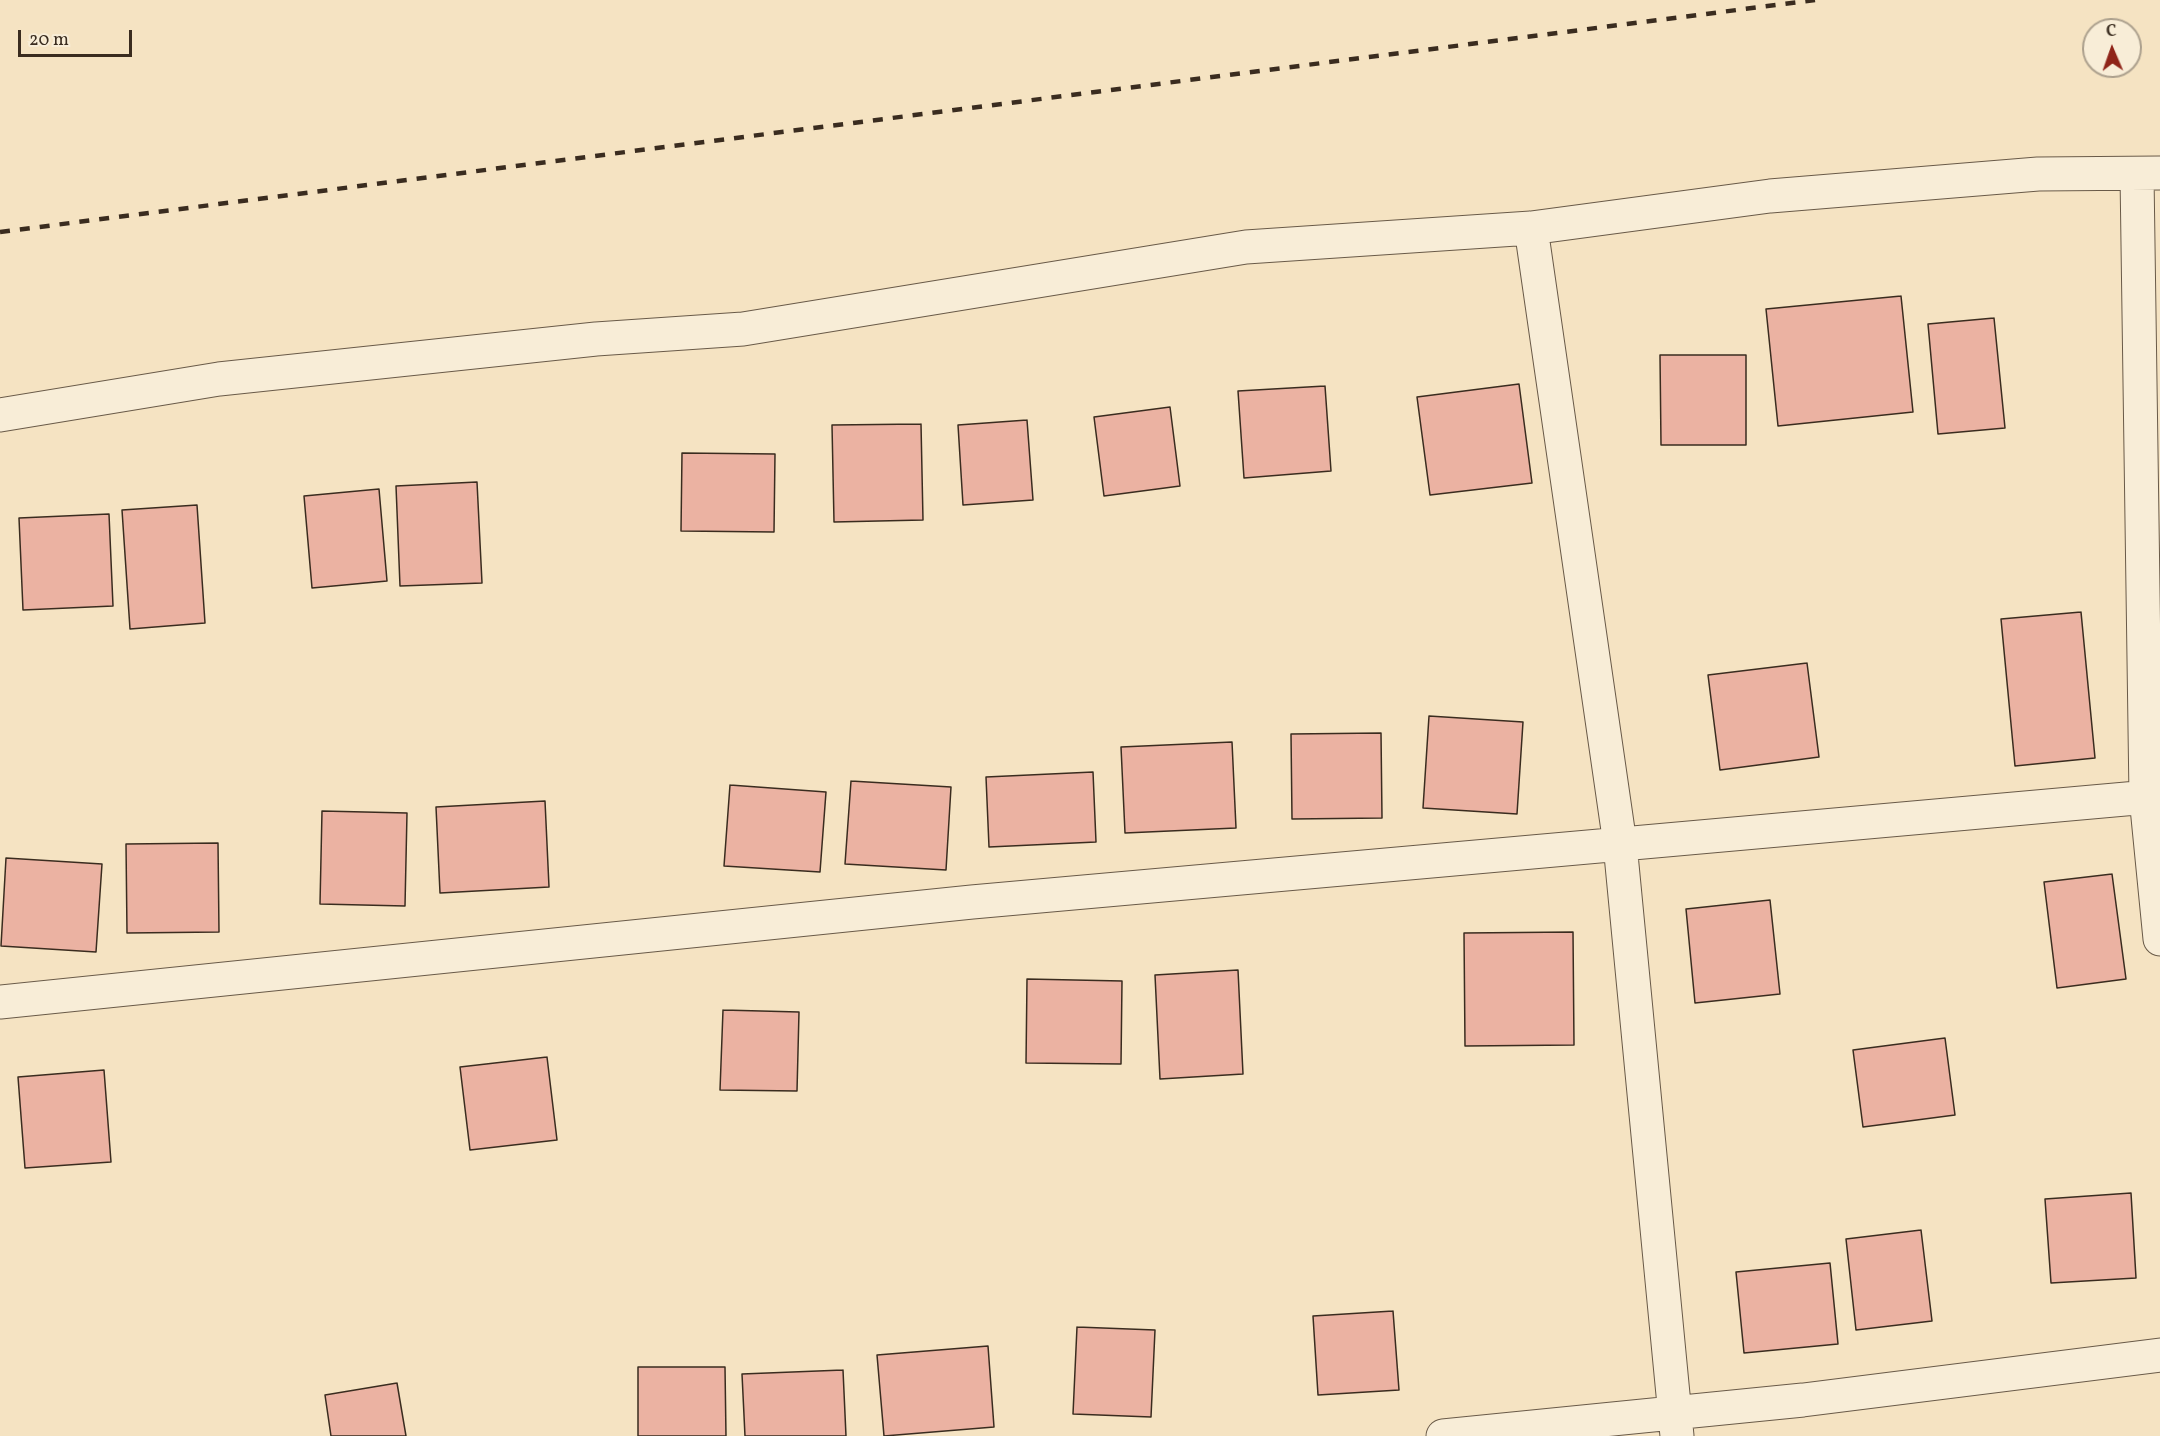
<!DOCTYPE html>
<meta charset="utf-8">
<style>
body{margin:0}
#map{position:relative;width:2160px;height:1436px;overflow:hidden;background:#f5e3c2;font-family:Vollkorn,serif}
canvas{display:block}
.north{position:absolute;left:2082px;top:18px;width:60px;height:60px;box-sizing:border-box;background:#f8edd7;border:2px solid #aca08d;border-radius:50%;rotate:358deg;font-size:16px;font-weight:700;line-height:24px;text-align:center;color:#3a2c1f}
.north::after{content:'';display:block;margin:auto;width:21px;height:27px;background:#8f2418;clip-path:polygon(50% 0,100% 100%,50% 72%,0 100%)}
.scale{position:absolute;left:18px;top:30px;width:114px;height:27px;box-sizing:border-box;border:3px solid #3a2c1f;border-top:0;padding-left:8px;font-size:18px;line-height:21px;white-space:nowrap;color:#3a2c1f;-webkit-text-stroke:4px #f8edd7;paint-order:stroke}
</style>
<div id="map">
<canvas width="2160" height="1436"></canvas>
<div class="north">С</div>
<div class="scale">20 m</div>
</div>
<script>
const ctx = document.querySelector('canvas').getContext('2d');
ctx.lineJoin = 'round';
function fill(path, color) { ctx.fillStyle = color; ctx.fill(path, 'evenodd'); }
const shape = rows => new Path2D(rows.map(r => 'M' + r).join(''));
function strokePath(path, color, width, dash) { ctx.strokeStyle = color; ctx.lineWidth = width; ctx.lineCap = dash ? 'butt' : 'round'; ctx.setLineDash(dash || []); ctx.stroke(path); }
const building = shape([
 [1901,296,1913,412,1778,426,1766,309,1901,296],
 [1994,318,2005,428,1938,434,1928,324,1994,318],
 [1660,355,1746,355,1746,445,1661,445,1660,355],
 [1519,384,1532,483,1430,495,1417,397,1519,384],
 [1325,386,1331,471,1244,478,1238,391,1325,386],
 [1170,407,1180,486,1104,496,1094,417,1170,407],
 [1027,420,1033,500,963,505,958,425,1027,420],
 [921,424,923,520,834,522,832,425,921,424],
 [682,453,775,454,774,532,681,531,682,453],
 [477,482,482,583,400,586,396,486,477,482],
 [379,489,387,581,312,588,304,496,379,489],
 [197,505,205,623,130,629,122,510,197,505],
 [109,514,113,606,23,610,19,518,109,514],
 [2081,612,2095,758,2015,766,2001,619,2081,612],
 [1807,663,1819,757,1720,770,1708,675,1807,663],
 [1429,716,1523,722,1517,814,1423,808,1429,716],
 [1381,733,1382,818,1292,819,1291,734,1381,733],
 [1232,742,1236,828,1125,833,1121,747,1232,742],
 [1093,772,1096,842,989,847,986,777,1093,772],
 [851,781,951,787,946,870,845,864,851,781],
 [730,785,826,792,820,872,724,866,730,785],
 [545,801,549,887,440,893,436,807,545,801],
 [322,811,407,813,405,906,320,904,322,811],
 [218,843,219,932,127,933,126,844,218,843],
 [6,858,102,864,96,952,1,946,6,858],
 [2112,874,2126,979,2057,988,2044,882,2112,874],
 [1770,900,1780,994,1695,1003,1686,909,1770,900],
 [1573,932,1574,1045,1465,1046,1464,933,1573,932],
 [1238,970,1243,1074,1160,1079,1155,975,1238,970],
 [1027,979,1122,981,1121,1064,1026,1063,1027,979],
 [723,1010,799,1012,797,1091,720,1090,723,1010],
 [1945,1038,1955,1115,1863,1127,1853,1050,1945,1038],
 [547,1057,557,1140,470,1150,460,1067,547,1057],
 [104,1070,111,1162,25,1168,18,1077,104,1070],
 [2131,1193,2136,1278,2051,1283,2045,1199,2131,1193],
 [1921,1230,1932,1321,1856,1330,1846,1239,1921,1230],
 [1830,1263,1838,1344,1744,1353,1736,1272,1830,1263],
 [1393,1311,1399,1390,1318,1395,1313,1316,1393,1311],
 [1077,1327,1155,1330,1151,1417,1073,1414,1077,1327],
 [988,1346,994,1427,884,1436,877,1355,988,1346],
 [638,1367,725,1367,726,1436,638,1436,638,1367],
 [843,1370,846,1436,745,1436,742,1374,843,1370],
 [397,1383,406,1436,331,1436,325,1395,397,1383]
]);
const street = shape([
 [2137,175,2146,797,2160,939],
 [1531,228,1620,844,1677,1436],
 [0,415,219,379,596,339,743,329,1246,247,1531,228,1770,196,2038,174,2160,173],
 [0,1002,972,902,2160,796],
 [1443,1436,1803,1400,2160,1355]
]);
const rail = shape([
 [0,232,1815,0]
]);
fill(building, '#ebb2a2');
strokePath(building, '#3a2c1f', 1.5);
strokePath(street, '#695a48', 35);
strokePath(street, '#f8edd7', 33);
strokePath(rail, '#3a2c1f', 4.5, [10, 10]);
</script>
